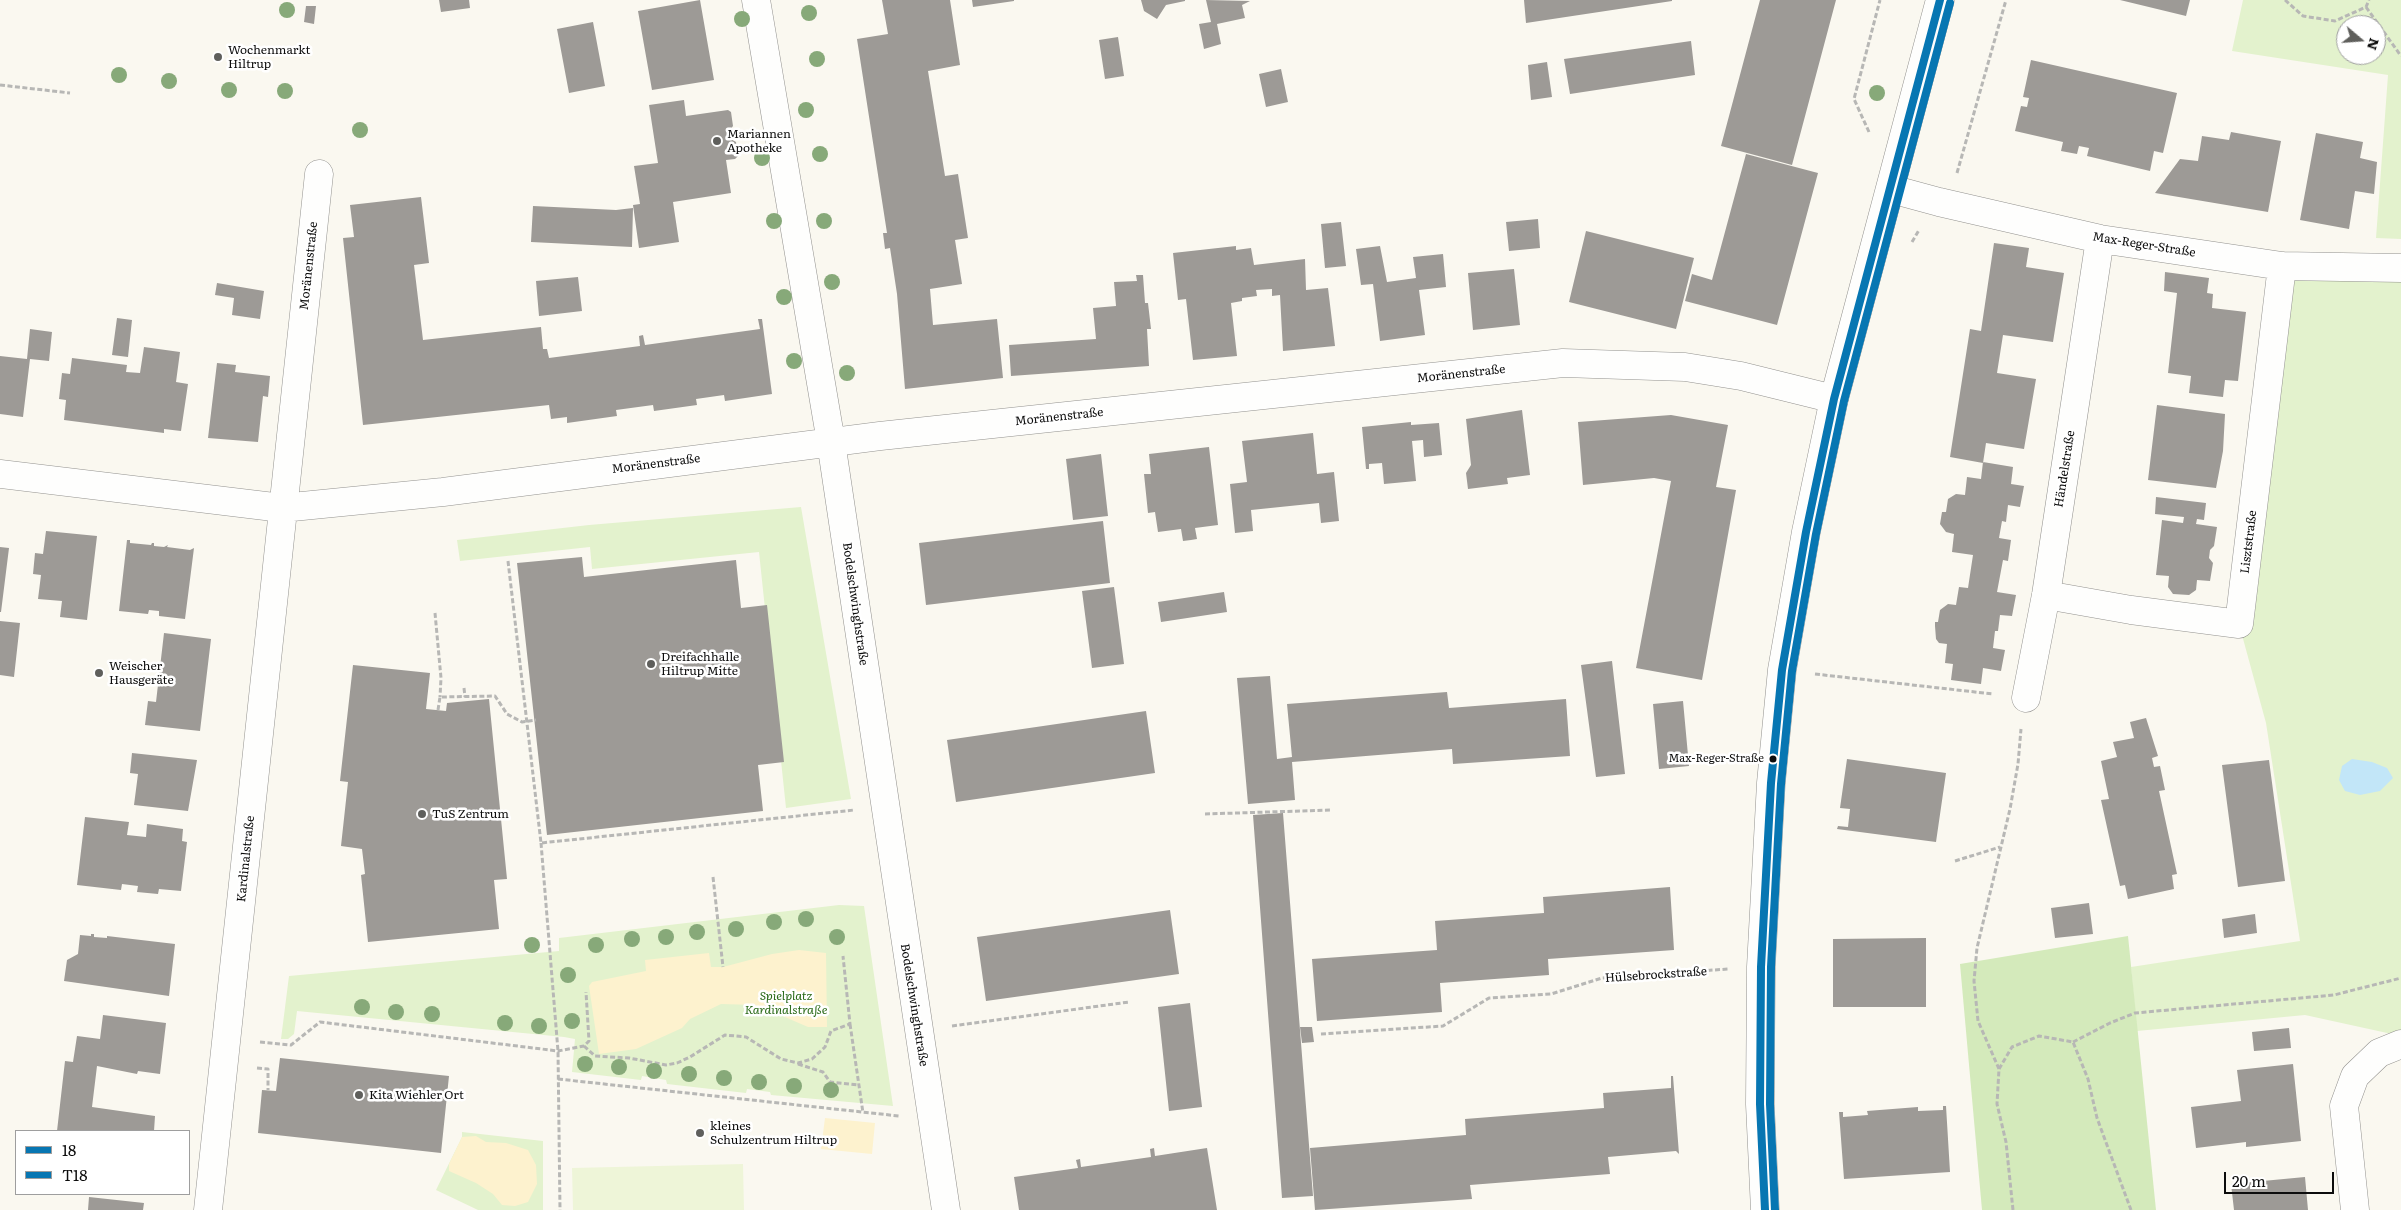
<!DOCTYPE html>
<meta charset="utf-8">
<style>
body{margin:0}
#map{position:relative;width:2401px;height:1210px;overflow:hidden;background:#faf8f0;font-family:Literata,serif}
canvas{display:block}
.legend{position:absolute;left:15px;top:1130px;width:175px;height:65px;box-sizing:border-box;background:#fff;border:1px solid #9e9e9e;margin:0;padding:6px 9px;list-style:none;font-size:15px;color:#0c0c0c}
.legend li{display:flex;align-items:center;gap:10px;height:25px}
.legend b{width:25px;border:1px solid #9e9e9e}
.north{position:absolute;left:2336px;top:15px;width:50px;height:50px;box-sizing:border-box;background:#fff;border:1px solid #9e9e9e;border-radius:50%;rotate:108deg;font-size:14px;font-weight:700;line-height:20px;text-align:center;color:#0c0c0c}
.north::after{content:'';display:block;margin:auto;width:18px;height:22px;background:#5f5f5c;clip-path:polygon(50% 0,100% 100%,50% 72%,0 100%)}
.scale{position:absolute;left:2224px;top:1172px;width:110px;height:22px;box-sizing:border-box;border:2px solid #0c0c0c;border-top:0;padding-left:6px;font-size:15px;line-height:18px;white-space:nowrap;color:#0c0c0c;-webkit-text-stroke:4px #fff;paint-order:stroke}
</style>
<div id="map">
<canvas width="2401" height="1210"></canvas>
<ul class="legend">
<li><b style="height:6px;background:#0776b2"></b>18</li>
<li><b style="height:6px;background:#0776b2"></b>T18</li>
</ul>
<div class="north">N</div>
<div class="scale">20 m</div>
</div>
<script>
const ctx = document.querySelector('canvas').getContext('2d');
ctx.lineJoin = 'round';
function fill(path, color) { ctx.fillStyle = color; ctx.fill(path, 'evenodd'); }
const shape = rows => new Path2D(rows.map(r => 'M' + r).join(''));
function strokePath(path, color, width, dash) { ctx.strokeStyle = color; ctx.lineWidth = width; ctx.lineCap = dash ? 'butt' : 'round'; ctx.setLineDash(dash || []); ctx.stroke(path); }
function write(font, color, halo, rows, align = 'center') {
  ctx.font = font + ' Literata,serif'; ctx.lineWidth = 5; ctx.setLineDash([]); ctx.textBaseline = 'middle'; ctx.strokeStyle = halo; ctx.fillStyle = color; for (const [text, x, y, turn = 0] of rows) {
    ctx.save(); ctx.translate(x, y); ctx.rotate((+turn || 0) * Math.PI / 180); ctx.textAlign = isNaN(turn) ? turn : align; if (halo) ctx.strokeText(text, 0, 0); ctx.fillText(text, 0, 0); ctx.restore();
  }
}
const green = shape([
 [2243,0,2401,0,2401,239,2376,238,2388,75,2232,51],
 [2346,25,2376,25,2376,55,2346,55],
 [2282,266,2401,268,2401,1036,2305,1015,2137,1031,2131,967,2300,941,2266,723,2239,624],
 [801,507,851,799,786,808,759,552,592,569,590,547,460,561,457,540,589,525],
 [839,905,864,906,893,1106,771,1095,770,1092,747,1089,746,1093,667,1084,666,1080,642,1076,641,1080,572,1072,575,1039,564,1037,297,1011,294,1034,288,1039,281,1039,289,976,559,951,559,938],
 [462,1132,543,1141,543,1210,478,1210,436,1190,462,1137]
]);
const forest = shape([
 [2128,936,2156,1210,1982,1210,1960,964]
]);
const sand = shape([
 [799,950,826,953,827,1027,808,1027,778,1014,768,1015,756,1005,721,1004,690,1019,682,1028,636,1049,599,1054,589,986,592,982,646,971,645,960,709,953,711,967,723,967,772,954],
 [825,1118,875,1123,872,1154,821,1149],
 [476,1136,486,1142,506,1143,528,1150,536,1165,537,1184,528,1202,515,1206,502,1205,493,1194,476,1183,449,1171,449,1164,462,1137]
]);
const pitch = shape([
 [743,1164,744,1210,573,1210,572,1168]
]);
const water = shape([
 [2352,759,2372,762,2387,768,2393,778,2380,791,2360,795,2345,791,2339,780,2342,766]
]);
const building = shape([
 [439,0,469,0,470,8,441,12],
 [700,0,714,80,652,90,638,11],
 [882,0,950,0,960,65,928,71,945,176,958,174,968,238,955,240,962,284,930,289,933,325,997,319,1003,378,905,389,897,294,890,248,885,249,883,233,887,233,857,39,888,34],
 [972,0,1014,0,1014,1,973,7],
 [1141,0,1185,0,1185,1,1166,5,1157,19,1144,11],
 [1206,0,1250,1,1242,5,1245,18,1217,24,1221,44,1204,49,1199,24,1211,22],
 [1524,0,1672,0,1672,1,1526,23],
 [1760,0,1836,0,1792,165,1721,146],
 [2120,0,2190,0,2186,16],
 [306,6,316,6,314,24,304,22],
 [593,22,605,86,569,93,557,29],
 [1118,37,1124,76,1105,79,1099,40],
 [1691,41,1695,75,1570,94,1564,59],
 [2031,60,2177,93,2163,153,2154,151,2150,171,2087,156,2089,148,2079,146,2077,154,2061,151,2063,142,2015,131,2021,106,2027,107,2029,98,2023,97],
 [1547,62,1552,97,1531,100,1528,65],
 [1281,69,1288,102,1266,107,1259,74],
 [684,100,686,116,728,110,731,112,733,126,730,130,731,139,736,142,738,156,735,159,726,160,731,193,673,202,679,242,639,248,633,205,640,204,634,166,658,163,649,105],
 [2231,132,2281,141,2268,212,2155,193,2180,159,2198,161,2202,136,2229,140],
 [2316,133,2363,142,2360,158,2377,162,2374,194,2355,191,2349,229,2300,220],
 [1746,154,1818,173,1777,325,1685,301,1692,274,1712,280],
 [421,197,429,263,414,265,423,340,541,327,543,349,547,349,549,358,640,346,639,336,643,335,645,345,760,329,758,319,762,319,772,394,725,401,724,395,696,399,697,405,654,411,653,405,616,410,617,416,567,423,567,417,551,419,549,405,363,425,343,238,354,237,350,205],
 [533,206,616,210,633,208,632,247,531,242],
 [1538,219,1540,248,1509,251,1506,222],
 [1341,222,1346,266,1325,268,1321,224],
 [1586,231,1694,258,1676,329,1569,302],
 [1994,243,2029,248,2026,267,2064,273,2053,342,2003,335,1997,373,2036,379,2024,449,1986,443,1983,463,1950,457,1970,329,1981,331],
 [1236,246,1236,250,1251,248,1254,265,1305,259,1306,290,1328,288,1335,346,1283,351,1280,295,1272,296,1272,289,1256,290,1257,296,1242,298,1242,301,1231,303,1237,356,1193,360,1186,299,1178,300,1173,253],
 [1380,246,1387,282,1416,278,1413,257,1443,254,1446,287,1419,290,1425,335,1380,341,1373,284,1361,285,1356,249],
 [1514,269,1520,325,1473,330,1468,273],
 [2165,272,2209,278,2207,293,2213,294,2212,308,2246,312,2238,381,2225,380,2223,397,2189,393,2191,376,2168,373,2177,293,2164,291],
 [1136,275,1143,275,1145,303,1148,303,1151,329,1147,329,1149,366,1011,376,1009,345,1096,339,1093,308,1116,306,1114,282,1137,281],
 [578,277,582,311,539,316,536,281],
 [217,283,264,291,260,319,232,315,234,298,215,295],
 [117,318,132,320,128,357,112,355],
 [30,329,52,332,49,361,30,359,23,417,0,414,0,356,27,359],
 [144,347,180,352,176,382,188,384,181,431,164,429,164,433,64,420,66,400,59,399,62,373,70,374,72,358,127,365,126,372,140,373],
 [217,363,236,365,235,372,270,376,268,397,263,396,258,442,208,438],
 [2157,405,2225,414,2223,451,2216,488,2148,480],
 [1522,410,1530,475,1507,478,1508,484,1468,489,1466,473,1471,465,1466,419],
 [1671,415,1728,425,1716,487,1736,490,1702,680,1636,668,1671,481,1654,478,1583,485,1578,422],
 [1411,422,1411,425,1439,423,1442,455,1424,457,1423,440,1412,441,1416,481,1384,484,1382,463,1369,464,1369,469,1366,469,1362,427],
 [1313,433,1317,474,1334,472,1339,521,1321,523,1319,503,1251,510,1253,531,1235,533,1230,484,1247,482,1242,441],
 [1209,447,1218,525,1195,528,1197,539,1191,540,1183,541,1181,529,1158,532,1155,512,1148,513,1144,474,1151,474,1149,454],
 [1101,454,1108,516,1073,520,1066,459],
 [1983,462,2013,467,2011,484,2024,486,2020,507,2008,505,2006,522,2002,521,1999,538,2011,540,2008,561,2003,560,1997,592,2016,595,2012,616,2000,615,1998,631,1995,631,1993,648,2005,650,2001,671,1983,668,1981,684,1951,680,1953,664,1945,663,1947,644,1939,643,1936,639,1935,626,1935,622,1938,622,1940,610,1948,604,1956,605,1959,587,1968,588,1973,555,1952,552,1954,534,1946,532,1940,524,1942,512,1946,512,1948,499,1956,494,1965,495,1967,477,1981,479],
 [2156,497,2206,503,2204,520,2197,519,2196,524,2217,527,2214,546,2210,550,2209,558,2213,563,2210,581,2197,580,2196,590,2189,595,2173,594,2168,587,2169,576,2156,575,2162,520,2183,523,2184,517,2155,514],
 [1103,521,1110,583,926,605,919,543],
 [46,531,97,536,87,620,60,617,62,601,38,599,41,575,33,574,35,553,43,554],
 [127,540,130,540,130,543,151,545,152,543,154,543,154,546,164,547,168,545,167,547,190,550,194,548,185,619,159,616,159,611,149,610,148,614,119,611],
 [0,547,9,548,1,612,0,612],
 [582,557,584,577,736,560,741,608,767,605,784,762,758,765,763,811,547,835,517,563],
 [1114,587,1124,664,1092,668,1082,591],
 [1224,592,1227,612,1161,622,1158,602],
 [0,621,20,623,14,677,0,675],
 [164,633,211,639,200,731,145,725,148,701,156,702],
 [1612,661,1625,774,1596,777,1581,665],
 [353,665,430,673,426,709,446,711,447,703,489,699,507,879,494,880,499,929,368,942,361,875,365,874,362,849,341,846,348,782,340,781],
 [1270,676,1277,759,1292,757,1287,704,1447,692,1449,708,1566,699,1570,756,1453,764,1452,749,1292,762,1295,800,1248,804,1237,678],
 [1683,701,1689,766,1659,769,1653,704],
 [1146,711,1155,773,956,802,947,740],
 [2146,718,2158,756,2152,758,2154,767,2160,766,2165,790,2159,791,2177,874,2172,875,2174,889,2128,899,2125,885,2120,886,2101,800,2109,799,2101,761,2117,757,2113,742,2134,738,2130,722],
 [132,753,197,760,188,811,134,805,138,774,130,773],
 [1847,759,1946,773,1936,842,1837,829,1838,826,1848,827,1850,809,1840,808],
 [2269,760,2285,881,2238,887,2222,765],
 [1283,813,1313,1196,1282,1198,1253,815],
 [85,817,129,822,127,835,146,837,147,824,183,829,182,841,187,842,181,891,159,889,158,894,137,892,138,886,122,884,121,890,77,885],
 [1670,887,1674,950,1548,959,1549,975,1440,983,1442,1012,1317,1021,1312,959,1437,950,1435,921,1544,913,1543,897],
 [2089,903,2093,934,2055,938,2051,908],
 [1170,910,1179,974,986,1001,977,937],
 [2255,914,2257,933,2224,938,2222,919],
 [91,934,94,934,94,937,107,938,107,936,175,944,169,996,64,981,67,960,78,954,80,935,91,936],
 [1926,938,1926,1007,1833,1007,1833,939],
 [1190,1003,1202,1107,1169,1111,1158,1007],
 [103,1015,166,1023,160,1074,138,1071,137,1074,97,1066,92,1107,155,1116,154,1131,57,1131,65,1061,73,1062,77,1036,100,1039],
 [1300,1027,1312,1027,1314,1042,1302,1043],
 [2289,1028,2291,1048,2254,1051,2252,1032],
 [280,1058,449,1076,441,1153,258,1133,262,1090,276,1091],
 [2293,1064,2301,1141,2246,1147,2246,1142,2196,1148,2191,1107,2241,1101,2237,1070],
 [1671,1076,1673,1076,1679,1154,1676,1151,1608,1157,1610,1174,1470,1185,1472,1199,1315,1210,1310,1148,1466,1135,1465,1119,1604,1108,1603,1093,1671,1088],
 [1943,1106,1946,1106,1950,1172,1844,1179,1839,1112,1843,1112,1843,1117,1868,1115,1867,1111,1918,1107,1918,1111,1943,1110],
 [1154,1148,1155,1156,1207,1148,1217,1210,1019,1210,1014,1177,1078,1168,1076,1160,1080,1159,1081,1167,1151,1157,1150,1149],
 [2305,1177,2308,1210,2234,1210,2231,1184],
 [89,1197,144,1203,143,1210,88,1210]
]);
const path = shape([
 [2285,0,2303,16,2335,21,2366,7,2369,0],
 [2366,7,2401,56],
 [0,85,70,93],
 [1869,132,1854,99,1880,0],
 [1957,173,2006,0],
 [1912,242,1919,230],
 [508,561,541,843,854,810],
 [435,613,441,678,440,697],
 [1815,674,1993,694],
 [464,688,465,697],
 [438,710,440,697,495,696,507,714,522,722,536,720],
 [1205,814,1331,810],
 [541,843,558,1051,560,1210],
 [1955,861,2000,847],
 [713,877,723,967],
 [850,1024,863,1113],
 [952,1026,1129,1002],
 [1321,1034,1443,1026,1489,998,1551,994,1602,978,1728,969],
 [260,1042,291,1045,320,1022,558,1051,584,1046,589,1041,586,992],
 [2073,1042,2110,1023,2135,1013,2334,995,2401,978],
 [584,1046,595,1056,629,1058,666,1065,677,1063,690,1057,725,1035,746,1037,781,1059,798,1063,812,1059,825,1047,831,1031,850,1024,843,956],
 [798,1064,823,1072,830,1082,859,1085],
 [257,1068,268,1069,268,1090],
 [1999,1069,1978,1021,1974,981,1977,948,2010,809,2018,764,2021,729],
 [558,1079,899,1116],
 [2013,1210,2006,1142,1997,1104,1999,1069,2012,1047,2039,1036,2073,1042,2088,1079,2097,1118,2131,1210]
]);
const minor = shape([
 [756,0,831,442,946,1210],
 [1891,189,1939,202,2100,239,2282,266,2401,268],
 [0,474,282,508,443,492,880,436,1563,363,1685,367,1741,376,1834,399],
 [2046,595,2131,610,2239,624,2282,266],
 [2026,698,2046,595,2100,239],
 [208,1210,319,174],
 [2355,1210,2344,1106,2355,1076,2379,1053,2401,1044]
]);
const tertiary = shape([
 [1765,1210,1760,1104,1761,967,1771,783,1782,670,1806,532,1834,399,1940,0]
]);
const bus1 = shape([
 [1765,1210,1760,1104,1761,967,1771,783,1782,670,1806,532,1834,399,1940,0]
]);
const bus2 = shape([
 [1775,1210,1770,1104,1771,967,1781,784,1792,671,1816,534,1844,401,1950,3]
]);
const trees = [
 [287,10],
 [809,13],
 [742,19],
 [817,59],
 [119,75],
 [169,81],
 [229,90],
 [285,91],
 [1877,93],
 [806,110],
 [360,130],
 [820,154],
 [762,158],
 [774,221],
 [824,221],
 [832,282],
 [784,297],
 [794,361],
 [847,373],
 [806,919],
 [774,922],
 [736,929],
 [697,932],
 [666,937],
 [837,937],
 [632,939],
 [532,945],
 [596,945],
 [568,975],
 [362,1007],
 [396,1012],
 [432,1014],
 [572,1021],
 [505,1023],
 [539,1026],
 [585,1064],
 [619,1067],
 [654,1071],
 [689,1074],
 [724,1078],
 [759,1082],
 [794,1086],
 [831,1090]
];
const markers = [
 [218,57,5,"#5f5f5c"],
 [717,141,5,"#5f5f5c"],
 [651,664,5,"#5f5f5c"],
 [99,673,5,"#5f5f5c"],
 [1773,759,4.5,"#0c0c0c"],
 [422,814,5,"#5f5f5c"],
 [359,1095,5,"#5f5f5c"],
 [700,1133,5,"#5f5f5c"]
];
const busNames = [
 ["Max-Reger-Straße",1764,759]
];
const poiNames = [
 ["Wochenmarkt",228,50],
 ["Hiltrup",228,64],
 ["Mariannen",727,134],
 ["Apotheke",727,148],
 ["Dreifachhalle",661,657],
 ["Hiltrup Mitte",661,671],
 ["Weischer",109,666],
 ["Hausgeräte",109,680],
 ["TuS Zentrum",432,814],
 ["Kita Wiehler Ort",369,1095],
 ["kleines",710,1126],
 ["Schulzentrum Hiltrup",710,1140]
];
const streetNames = [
 ["Max-Reger-Straße",2144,245,9],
 ["Moränenstraße",309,266,-84],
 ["Moränenstraße",1461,374,-6],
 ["Moränenstraße",1059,417,-6],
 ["Moränenstraße",656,464,-7],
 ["Händelstraße",2065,469,-81],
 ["Lisztstraße",2249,542,-83],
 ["Bodelschwinghstraße",855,604,82],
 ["Kardinalstraße",246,859,-84],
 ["Hülsebrockstraße",1656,975,-4],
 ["Bodelschwinghstraße",914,1005,81]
];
const parkNames = [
 ["Spielplatz",786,996],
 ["Kardinalstraße",786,1010]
];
fill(green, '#e3f2cd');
fill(forest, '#d4eabb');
fill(sand, '#fdf2ce');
fill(pitch, '#eef5d8');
fill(water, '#c2e6f8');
fill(building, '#9d9a96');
strokePath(minor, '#93928f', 29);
strokePath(tertiary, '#93928f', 29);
strokePath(path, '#b7b7b5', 3, [5, 2.5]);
strokePath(minor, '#fefefd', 28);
strokePath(tertiary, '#fefefd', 28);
strokePath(bus1, '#0776b2', 8);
strokePath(bus2, '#0776b2', 8);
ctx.fillStyle = '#87a979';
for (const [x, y] of trees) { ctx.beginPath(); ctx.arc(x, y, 8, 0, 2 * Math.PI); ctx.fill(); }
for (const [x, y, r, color] of markers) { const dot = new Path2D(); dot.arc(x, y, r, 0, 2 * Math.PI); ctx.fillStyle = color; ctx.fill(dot); strokePath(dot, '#fff', 2); }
write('11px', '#0c0c0c', '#fff', busNames, 'right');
write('12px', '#0c0c0c', '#fff', poiNames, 'left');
write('12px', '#0c0c0c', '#fff', streetNames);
write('italic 12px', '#296917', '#fff', parkNames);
</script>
